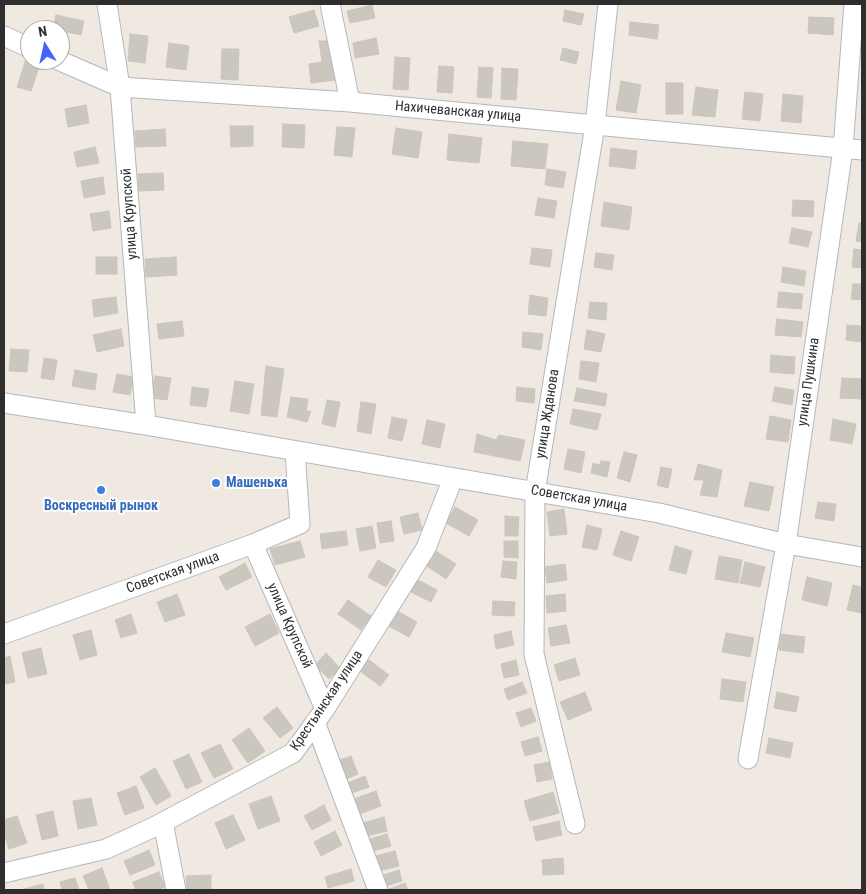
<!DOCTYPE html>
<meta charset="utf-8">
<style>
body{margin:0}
#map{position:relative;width:866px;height:894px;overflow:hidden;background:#efe9e1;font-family:"Roboto Condensed",sans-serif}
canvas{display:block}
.frame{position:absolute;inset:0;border:5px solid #2e2e2e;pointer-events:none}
.north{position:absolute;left:20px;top:20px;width:50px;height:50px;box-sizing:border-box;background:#fff;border:1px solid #ababab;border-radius:50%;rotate:350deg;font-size:14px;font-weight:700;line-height:20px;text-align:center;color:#2e2e2e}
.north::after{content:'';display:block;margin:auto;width:18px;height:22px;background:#4264fb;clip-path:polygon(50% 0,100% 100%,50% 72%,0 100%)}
</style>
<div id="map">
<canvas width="866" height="894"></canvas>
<div class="frame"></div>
<div class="north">N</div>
</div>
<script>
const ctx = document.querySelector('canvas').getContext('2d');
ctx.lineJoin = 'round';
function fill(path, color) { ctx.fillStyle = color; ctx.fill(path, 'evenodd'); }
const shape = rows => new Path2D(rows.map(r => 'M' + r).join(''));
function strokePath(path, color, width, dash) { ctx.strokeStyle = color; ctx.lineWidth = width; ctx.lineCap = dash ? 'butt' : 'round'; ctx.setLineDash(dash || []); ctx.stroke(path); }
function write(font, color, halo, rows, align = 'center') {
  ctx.font = font + ' "Roboto Condensed",sans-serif'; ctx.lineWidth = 4; ctx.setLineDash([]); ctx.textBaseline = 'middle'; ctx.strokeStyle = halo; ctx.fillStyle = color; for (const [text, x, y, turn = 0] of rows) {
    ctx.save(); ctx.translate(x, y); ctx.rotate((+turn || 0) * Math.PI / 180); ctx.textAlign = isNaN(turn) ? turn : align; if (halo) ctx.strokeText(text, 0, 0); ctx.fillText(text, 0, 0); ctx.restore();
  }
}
const building = shape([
 [372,5,375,18,350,23,347,11,372,5],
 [314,10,319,26,294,33,289,17,314,10],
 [565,10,584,14,581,25,563,21,565,10],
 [56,15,84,21,81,35,53,29,56,15],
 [809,17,834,18,833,35,808,33,809,17],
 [630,22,659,25,657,39,629,35,630,22],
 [130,34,148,36,145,63,128,61,130,34],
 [376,38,379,54,355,58,353,43,376,38],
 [319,41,330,41,336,80,311,83,309,64,322,62,319,41],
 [169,43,189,46,186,70,166,67,169,43],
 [563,48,579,52,576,64,560,60,563,48],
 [222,49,239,49,238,80,221,79,222,49],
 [395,57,410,58,408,90,393,89,395,57],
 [26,59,40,64,31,91,17,87,26,59],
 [439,66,454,67,452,93,437,92,439,66],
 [479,67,493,68,491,98,477,97,479,67],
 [502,68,518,69,516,100,501,99,502,68],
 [621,81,641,85,636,113,616,110,621,81],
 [666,83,683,83,683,114,666,114,666,83],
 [696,87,718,90,715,117,692,115,696,87],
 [745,92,763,94,760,121,742,119,745,92],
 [783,94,803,96,801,123,781,121,783,94],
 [86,105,89,123,68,127,65,109,86,105],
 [283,124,305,125,304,148,282,147,283,124],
 [230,126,253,126,253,146,231,147,230,126],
 [337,127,355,128,352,157,334,155,337,127],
 [396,128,422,132,418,158,392,154,396,128],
 [165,129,166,146,136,147,135,131,165,129],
 [449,134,482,138,479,163,447,160,449,134],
 [513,141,548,144,545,169,511,166,513,141],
 [95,147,99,163,77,167,74,152,95,147],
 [611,148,637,151,635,169,609,166,611,148],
 [547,169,566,172,563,188,545,185,547,169],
 [163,173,164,190,139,191,138,174,163,173],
 [103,177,105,194,84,198,81,181,103,177],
 [538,198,557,201,554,218,535,215,538,198],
 [793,200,814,201,813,217,792,216,793,200],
 [604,202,632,207,629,230,601,226,604,202],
 [109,211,111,228,93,231,90,214,109,211],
 [859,223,862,224,862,242,856,241,859,223],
 [792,228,812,232,808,247,789,243,792,228],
 [532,248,552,250,550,267,530,264,532,248],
 [854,249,862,250,862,268,852,267,854,249],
 [596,253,614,255,612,270,594,267,596,253],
 [96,257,117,257,117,274,96,274,96,257],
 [176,257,177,275,146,277,145,259,176,257],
 [783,267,806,271,804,286,781,282,783,267],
 [853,284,862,284,862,300,851,299,853,284],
 [779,292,803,294,801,309,777,307,779,292],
 [530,295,548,298,546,316,528,314,530,295],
 [116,297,118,313,94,317,92,300,116,297],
 [590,302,607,303,606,320,588,318,590,302],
 [777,319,803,322,801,337,775,335,777,319],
 [182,321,184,336,159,339,157,324,182,321],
 [847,325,862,326,862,342,846,340,847,325],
 [121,329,124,346,97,352,93,335,121,329],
 [587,330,605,334,601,352,584,349,587,330],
 [523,332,543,334,541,350,522,347,523,332],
 [11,349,29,350,27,372,9,371,11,349],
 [771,355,795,357,794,374,770,372,771,355],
 [44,358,57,360,54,380,41,378,44,358],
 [581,361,599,363,596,382,579,379,581,361],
 [266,366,284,369,277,417,261,415,266,366],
 [75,370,97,374,95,390,72,386,75,370],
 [117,374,134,377,130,395,113,392,117,374],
 [155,376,171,378,167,400,151,398,155,376],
 [842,378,862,379,862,399,840,398,842,378],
 [235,381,254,384,249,414,230,411,235,381],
 [192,387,209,389,206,407,190,405,192,387],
 [517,387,535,389,534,403,516,401,517,387],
 [775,387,794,390,792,405,772,401,775,387],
 [577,388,607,394,605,406,574,401,577,388],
 [291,397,308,399,306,411,311,411,307,422,287,417,291,397],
 [327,400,340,402,335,427,322,424,327,400],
 [361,402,376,404,371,434,357,431,361,402],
 [573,409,601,414,597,430,570,424,573,409],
 [770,416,791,420,788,442,766,439,770,416],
 [392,417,407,420,402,441,388,438,392,417],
 [833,419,856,424,852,444,830,440,833,419],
 [427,420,445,424,440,448,422,444,427,420],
 [477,434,496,440,499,435,525,440,520,461,474,452,477,434],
 [568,449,585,452,581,473,564,469,568,449],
 [624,452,637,455,630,482,617,478,624,452],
 [601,461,610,462,607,477,591,473,593,463,600,465,601,461],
 [698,464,722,470,717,497,700,495,704,480,694,480,698,464],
 [661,467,672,469,668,488,657,485,661,467],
 [750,482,774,487,769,511,744,506,750,482],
 [818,502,836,504,834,521,815,518,818,502],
 [455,507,478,520,469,536,446,523,455,507],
 [564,509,567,534,550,536,547,512,564,509],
 [418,513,422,530,404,534,400,517,418,513],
 [505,516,519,517,518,536,505,536,505,516],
 [391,521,394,541,380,543,377,523,391,521],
 [587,525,602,529,597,550,582,547,587,525],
 [372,526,376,548,360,551,356,529,372,526],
 [346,531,348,545,322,549,320,534,346,531],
 [621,531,639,537,631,561,613,555,621,531],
 [300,541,305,557,275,565,270,549,300,541],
 [504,541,518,541,518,558,504,557,504,541],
 [675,546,692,551,686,574,669,570,675,546],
 [434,550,456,564,446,579,424,564,434,550],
 [719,556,742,560,738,583,715,579,719,556],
 [378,560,396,570,386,587,368,577,378,560],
 [503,561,517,562,516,579,501,577,503,561],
 [745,562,765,567,760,587,740,583,745,562],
 [245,563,252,577,226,590,219,577,245,563],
 [565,564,567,580,547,583,545,567,565,564],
 [807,577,832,583,827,606,802,600,807,577],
 [414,578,437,590,431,602,407,590,414,578],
 [853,585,862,587,862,613,847,610,853,585],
 [177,594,185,615,165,622,157,602,177,594],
 [565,594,566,611,547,613,546,596,565,594],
 [348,600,371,616,361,630,338,614,348,600],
 [493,601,515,602,514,616,492,615,493,601],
 [394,609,417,622,409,637,385,624,394,609],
 [131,614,137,633,121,638,115,620,131,614],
 [270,614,279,633,255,646,245,627,270,614],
 [566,625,570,643,551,646,548,628,566,625],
 [91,630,97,655,80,660,73,635,91,630],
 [511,631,514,645,496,649,494,635,511,631],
 [726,633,754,638,750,657,722,652,726,633],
 [781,634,805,637,803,653,779,650,781,634],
 [41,648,47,674,28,678,22,653,41,648],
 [326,653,340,668,329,679,315,665,326,653],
 [10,656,15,682,4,684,4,658,10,656],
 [575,658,580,675,559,681,554,665,575,658],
 [369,660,389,675,380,686,360,671,369,660],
 [516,660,519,675,504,678,501,664,516,660],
 [722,679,746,682,743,702,720,699,722,679],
 [522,682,527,693,508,700,504,689,522,682],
 [585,692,592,710,568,720,560,702,585,692],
 [777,692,799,697,796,712,774,708,777,692],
 [277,707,293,728,280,738,263,718,277,707],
 [531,708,536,721,521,727,516,713,531,708],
 [249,728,265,751,248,763,232,740,249,728],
 [538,737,542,751,525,756,521,742,538,737],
 [769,738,793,743,790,758,766,753,769,738],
 [220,744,233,769,214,778,201,753,220,744],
 [189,754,202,782,186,789,173,761,189,754],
 [351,756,358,774,344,780,337,761,351,756],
 [549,762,552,779,537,782,534,765,549,762],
 [155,768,171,796,156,805,140,777,155,768],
 [365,776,369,787,349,794,345,784,365,776],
 [136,786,144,808,125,815,117,793,136,786],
 [376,791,381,806,357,815,351,800,376,791],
 [553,792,559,813,530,821,524,801,553,792],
 [271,796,280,821,258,829,249,804,271,796],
 [91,798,97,825,78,829,73,801,91,798],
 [324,805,331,820,312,830,304,816,324,805],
 [53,811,58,836,42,840,36,815,53,811],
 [233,815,245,840,226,849,215,823,233,815],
 [17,816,27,843,9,849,4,834,4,820,17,816],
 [384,817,387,831,367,836,363,823,384,817],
 [559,821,562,835,536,841,533,827,559,821],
 [335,831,342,845,321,856,314,842,335,831],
 [387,834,391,846,370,852,367,840,387,834],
 [149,850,155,865,130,875,124,861,149,850],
 [395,851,399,866,375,872,372,857,395,851],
 [563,858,564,874,543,875,542,860,563,858],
 [102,868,110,890,89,890,83,876,102,868],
 [351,869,354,881,328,888,325,877,351,869],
 [399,870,402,881,383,887,380,876,399,870],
 [159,872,165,887,157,890,136,890,133,882,159,872],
 [211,875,211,890,187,890,186,876,211,875],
 [75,878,79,890,62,890,60,882,75,878],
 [405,883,408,890,387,890,405,883],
 [43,884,44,890,25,890,24,889,43,884]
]);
const minor = shape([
 [107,4,120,87,146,425],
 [330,4,350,102],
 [4,36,30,48],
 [58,60,120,87,350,102,862,150],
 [4,403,146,425,659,513,786,544,862,557],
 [253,544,325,709],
 [4,634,253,544,300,524,295,451],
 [315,722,378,890],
 [748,759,786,544,843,149,854,4],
 [163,822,176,890],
 [575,824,534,654,535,492,595,125,608,4],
 [4,873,106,849,154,827,293,753,325,709,426,548,453,478]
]);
const markers = [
 [216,483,5,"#3f7fe0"],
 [101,490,5,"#3f7fe0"]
];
const streetNames = [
 ["Нахичеванская улица",458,112,5],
 ["улица Крупской",130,214,-94],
 ["улица Пушкина",809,382,-82],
 ["улица Жданова",548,414,-81],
 ["Советская улица",579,499,10],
 ["Советская улица",173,573,-20],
 ["улица Крупской",289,626,66],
 ["Крестьянская улица",327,701,-56]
];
const shopNames = [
 ["Машенька",226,483],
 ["Воскресный рынок",101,506,"center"]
];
fill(building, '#cbc7bf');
strokePath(building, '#cbc5ba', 1);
strokePath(minor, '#b4b7c1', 21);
strokePath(minor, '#fff', 19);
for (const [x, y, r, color] of markers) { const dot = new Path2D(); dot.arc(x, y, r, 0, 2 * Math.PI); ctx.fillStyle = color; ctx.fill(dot); strokePath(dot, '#fff', 2); }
write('14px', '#2e2e2e', '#fff', streetNames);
write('bold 14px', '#366cbe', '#fff', shopNames, 'left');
</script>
